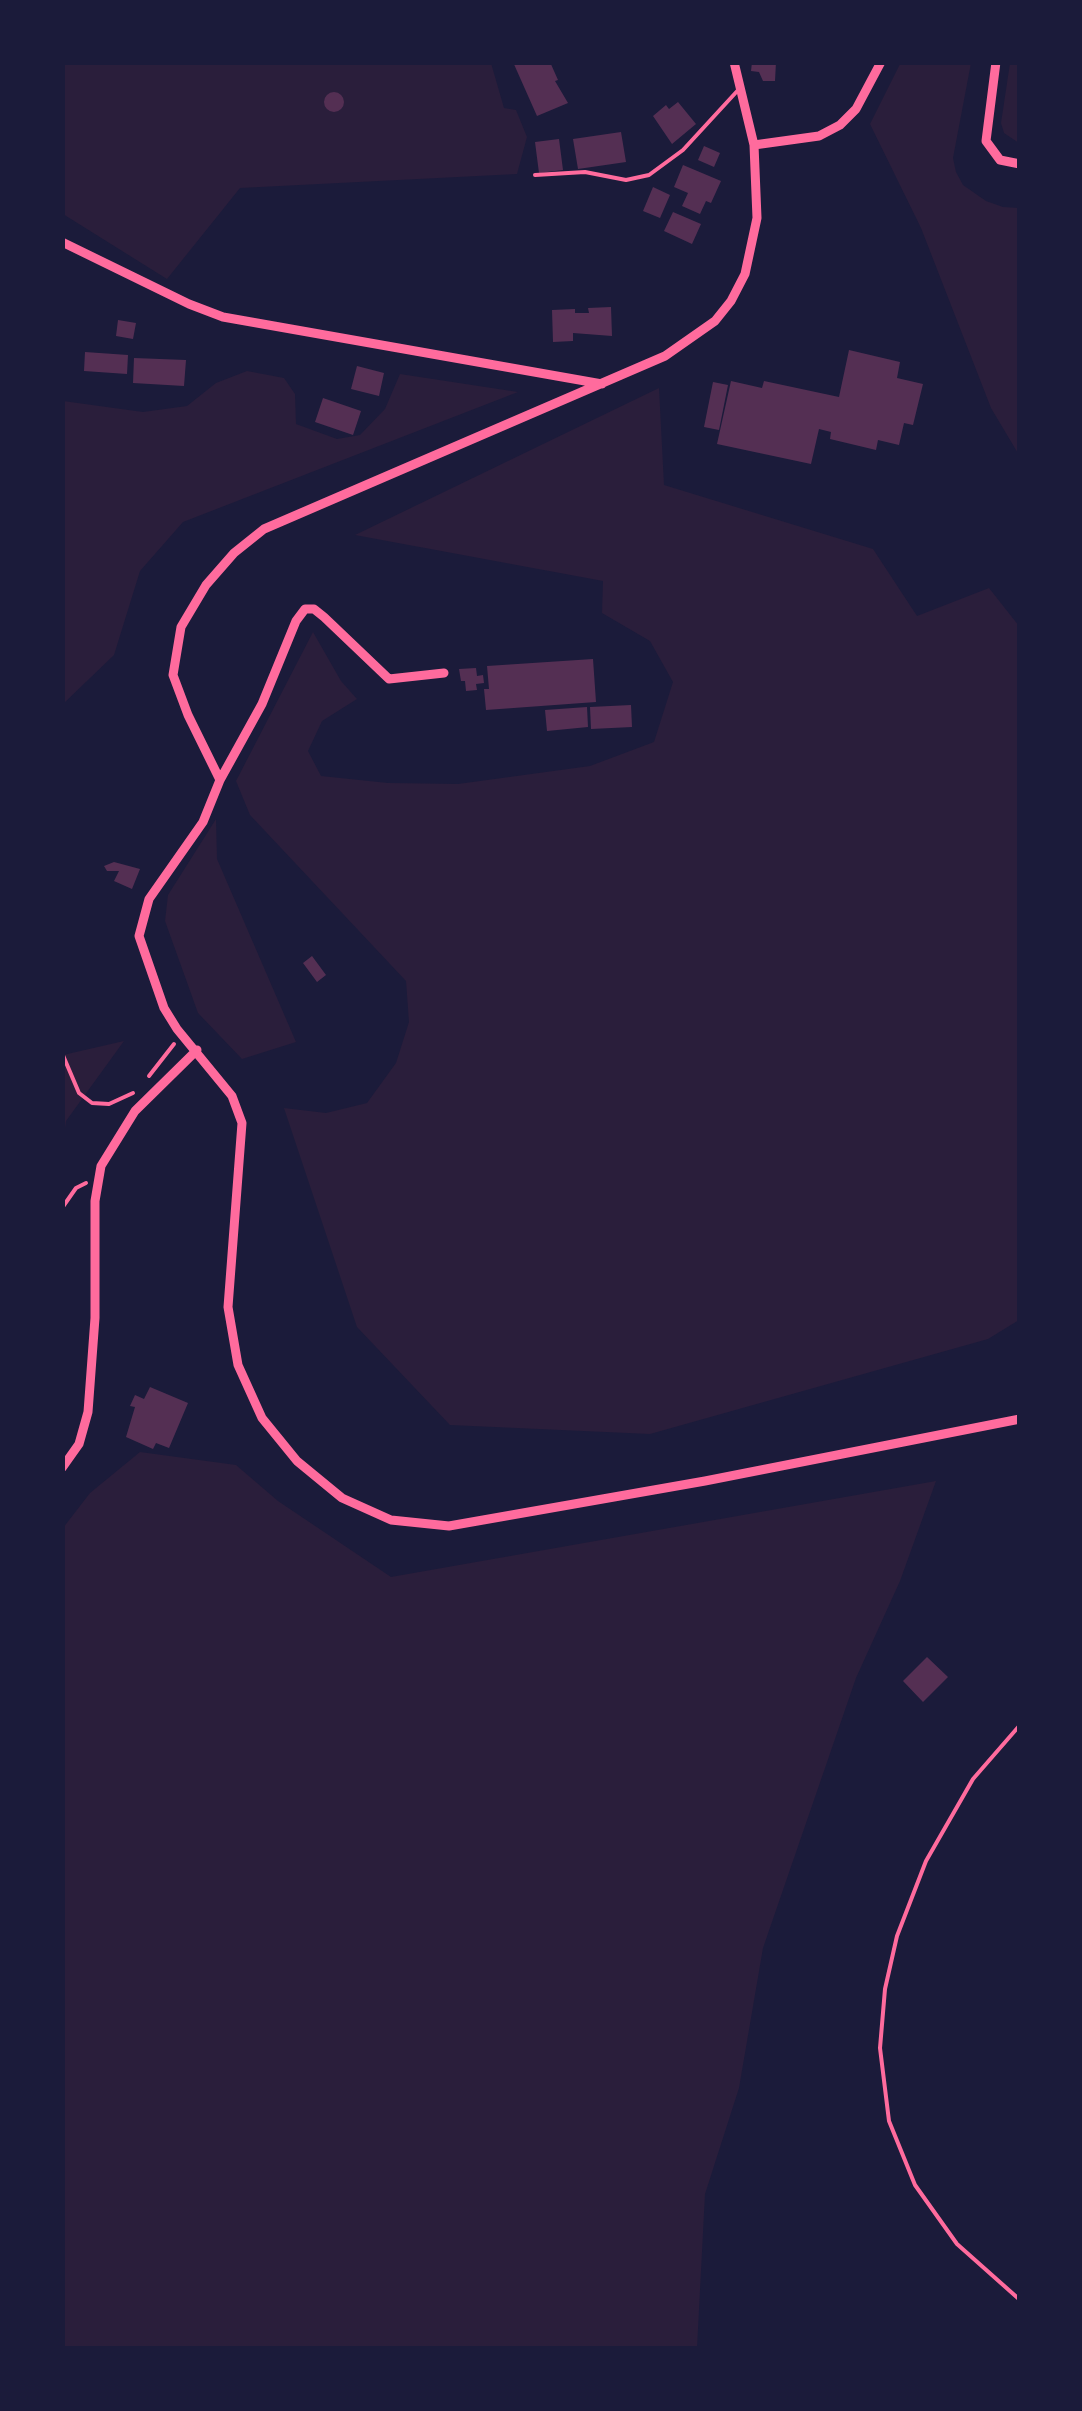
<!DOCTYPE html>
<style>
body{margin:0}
#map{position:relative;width:1082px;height:2411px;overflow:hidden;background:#1b1b3a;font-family:Lato,sans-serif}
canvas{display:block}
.frame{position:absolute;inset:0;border:65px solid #1b1b3a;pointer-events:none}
</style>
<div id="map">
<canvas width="1082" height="2411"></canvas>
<div class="frame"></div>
</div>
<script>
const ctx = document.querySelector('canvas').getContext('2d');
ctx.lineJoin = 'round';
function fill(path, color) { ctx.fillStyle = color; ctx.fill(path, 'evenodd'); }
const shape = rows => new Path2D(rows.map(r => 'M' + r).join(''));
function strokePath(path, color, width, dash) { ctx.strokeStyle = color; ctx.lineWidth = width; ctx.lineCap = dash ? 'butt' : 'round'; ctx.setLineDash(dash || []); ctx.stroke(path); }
const green = shape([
 [901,62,971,63,953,158,956,172,963,185,986,201,1003,207,1019,208,1019,455,991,408,921,228,870,124],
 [62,63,491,63,504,108,516,110,527,137,517,174,240,188,167,279,63,214],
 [1010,63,1019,63,1019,143,1004,133,1001,123],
 [247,371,284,378,295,394,296,424,337,439,360,435,385,409,400,374,518,392,183,522,140,571,114,655,63,704,63,401,143,412,187,406,216,383],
 [659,388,664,485,873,549,917,616,989,588,1019,626,1019,1320,988,1339,650,1434,450,1425,357,1327,284,1108,326,1113,367,1103,396,1063,409,1022,406,981,250,815,236,781,313,632,341,681,357,699,322,721,308,751,321,776,388,783,458,784,590,766,654,742,673,682,650,641,602,613,603,581,355,535],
 [216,819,217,859,296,1042,242,1059,198,1013,165,921,168,895],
 [124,1041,66,1121,63,1142,63,1055],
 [140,1452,236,1465,278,1501,391,1577,936,1481,900,1581,856,1678,763,1948,739,2088,705,2194,697,2348,63,2348,63,1528,90,1493]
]);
const building = shape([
 [513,62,550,62,558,80,555,81,568,103,537,116],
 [752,62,776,62,775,81,763,81,759,72,751,71],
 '324 102a10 10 0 1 1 20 0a10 10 0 1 1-20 0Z',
 [678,102,696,124,672,144,653,116,666,105,669,109],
 [621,132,626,162,578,169,573,139],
 [559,139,563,170,539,173,535,142],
 [704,146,720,153,714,167,698,160],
 [683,165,721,181,711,203,706,201,700,214,682,206,688,193,674,187],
 [653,187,670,195,660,218,643,211],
 [673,212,701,224,692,244,664,231],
 [611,307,612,336,573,333,573,341,553,342,552,310,575,309,575,313,589,313,588,308],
 [118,320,136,323,133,339,116,336],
 [849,350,900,362,897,378,923,384,913,425,904,423,899,445,878,440,876,450,830,439,831,432,819,429,811,464,717,444,731,381,762,388,764,381,839,397],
 [85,352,128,355,127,374,84,371],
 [134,358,186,360,184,386,133,383],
 [357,366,384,373,379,396,351,389],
 [713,382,728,385,719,430,704,427],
 [323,398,361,411,353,435,315,422],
 [593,659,596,702,486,710,484,689,489,689,487,666],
 [476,668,477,676,483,675,484,683,476,684,477,690,466,691,465,681,461,681,459,669],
 [631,705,632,727,591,729,590,707],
 [587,707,588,727,547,731,545,710],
 [114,862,140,869,132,889,114,881,119,871,107,871,104,866],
 [312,956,326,975,317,982,303,963],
 [150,1387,188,1403,169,1448,156,1443,153,1449,126,1437,135,1407,130,1406,135,1395,144,1399],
 [927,1657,948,1677,923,1702,903,1681]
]);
const path = shape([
 [62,1053,79,1093,92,1103,109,1104,133,1093],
 [149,1076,174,1044],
 [62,1208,76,1188,86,1183]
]);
const service = shape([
 [535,175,585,172,626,180,649,175,683,150,740,88],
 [1020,1725,973,1779,926,1861,897,1936,885,1989,880,2048,889,2121,915,2185,957,2244,1020,2300]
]);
const minor = shape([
 [734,62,754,145,757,218,745,274,731,301,715,321,665,356,264,529,234,553,206,585,181,627,173,675,188,715,220,780,203,822,149,899,139,936,164,1008,177,1029,232,1096,242,1123,228,1307,238,1365,262,1418,297,1461,342,1498,391,1520,449,1526,705,1481,1020,1419],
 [996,62,986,141,1000,160,1020,164],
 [754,145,819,136,840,125,856,109,881,62],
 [62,242,189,304,223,317,602,384],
 [220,780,262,704,296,621,305,609,314,609,324,617,389,679,444,673],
 [62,1468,79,1444,88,1412,95,1318,95,1201,101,1166,135,1111,197,1050]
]);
fill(green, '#2a1e3b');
fill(building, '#542f53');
strokePath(path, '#ff6b9d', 4);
strokePath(service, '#ff6b9d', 4);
strokePath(minor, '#ff6b9d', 9);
</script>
